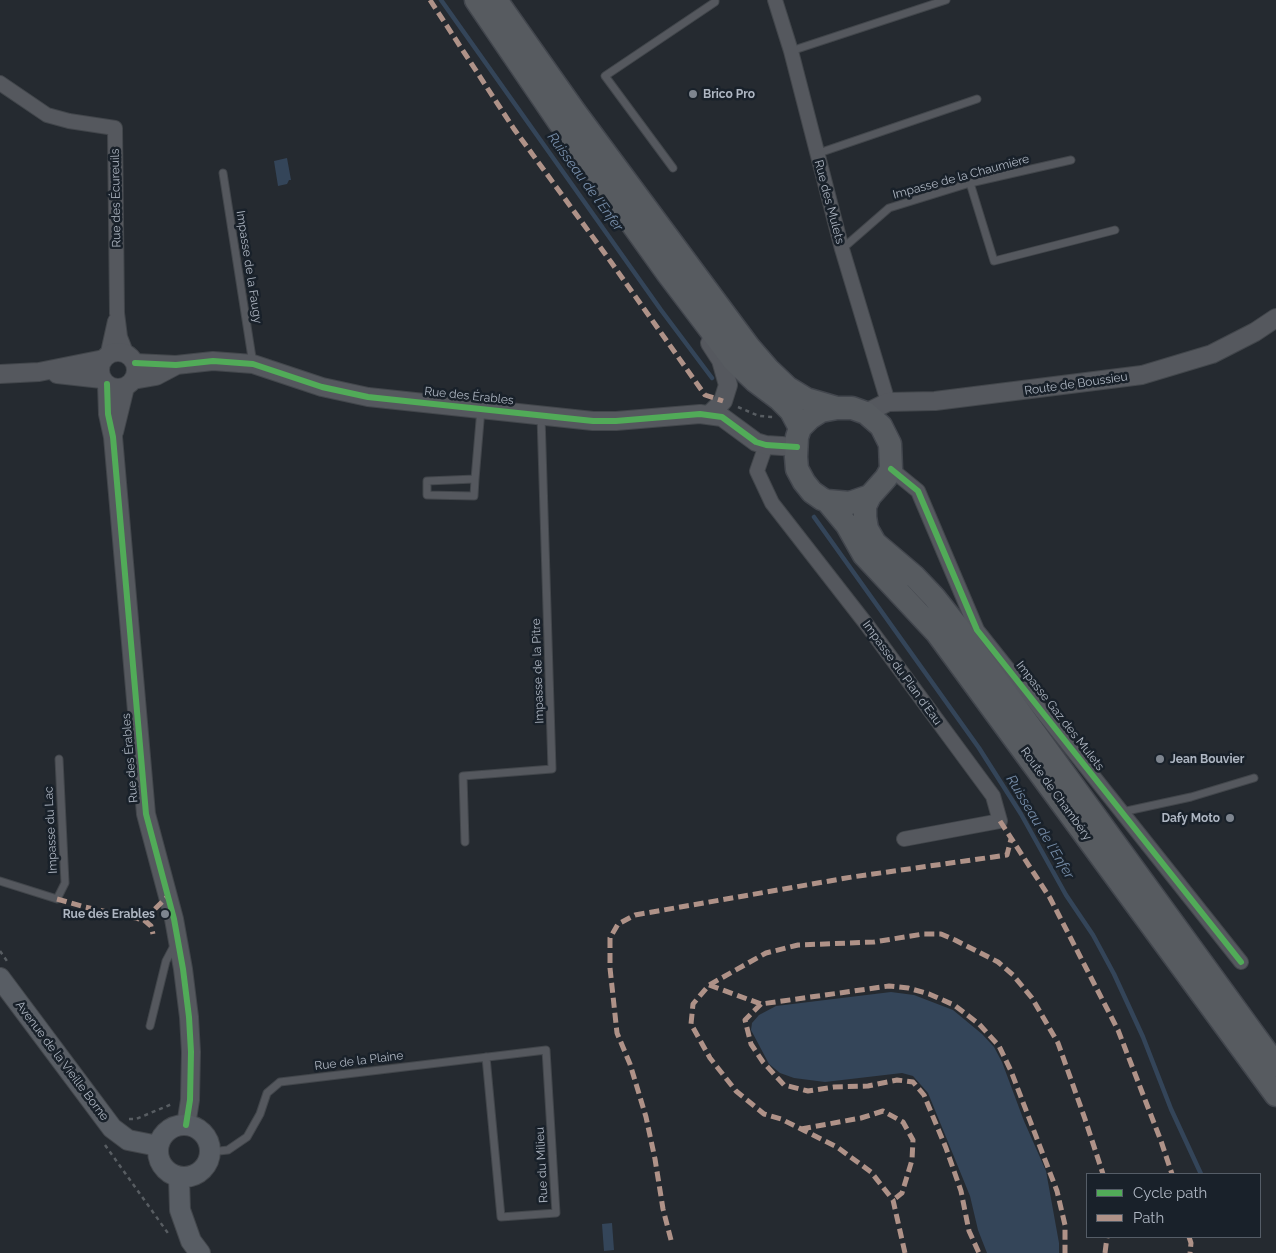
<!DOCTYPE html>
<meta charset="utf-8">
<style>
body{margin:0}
#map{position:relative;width:1276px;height:1253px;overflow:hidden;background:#252a30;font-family:Raleway,sans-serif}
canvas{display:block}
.legend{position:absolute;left:1086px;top:1173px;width:175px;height:65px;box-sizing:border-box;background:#19212a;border:1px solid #555d67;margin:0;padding:6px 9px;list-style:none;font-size:15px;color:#aeb6c2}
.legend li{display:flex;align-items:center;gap:10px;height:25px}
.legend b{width:25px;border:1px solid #555d67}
</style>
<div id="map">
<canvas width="1276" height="1253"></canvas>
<ul class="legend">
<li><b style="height:6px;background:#51ab58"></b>Cycle path</li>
<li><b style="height:6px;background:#af9288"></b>Path</li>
</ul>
</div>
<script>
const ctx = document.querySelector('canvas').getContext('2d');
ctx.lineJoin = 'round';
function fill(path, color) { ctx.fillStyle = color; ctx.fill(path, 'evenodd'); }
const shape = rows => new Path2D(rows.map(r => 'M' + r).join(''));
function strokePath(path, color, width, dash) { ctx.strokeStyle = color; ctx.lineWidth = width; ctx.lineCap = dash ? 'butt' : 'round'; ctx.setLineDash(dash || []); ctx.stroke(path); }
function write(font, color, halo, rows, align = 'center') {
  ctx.font = font + ' Raleway,sans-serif'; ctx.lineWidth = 5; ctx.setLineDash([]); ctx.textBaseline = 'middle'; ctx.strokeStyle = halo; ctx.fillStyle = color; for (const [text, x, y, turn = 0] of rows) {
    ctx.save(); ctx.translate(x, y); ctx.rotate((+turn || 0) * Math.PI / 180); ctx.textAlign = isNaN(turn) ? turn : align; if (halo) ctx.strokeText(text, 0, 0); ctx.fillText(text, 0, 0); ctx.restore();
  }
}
const water = shape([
 [287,158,291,180,289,180,287,184,278,186,274,161],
 [891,992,914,995,953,1010,982,1034,994,1047,1002,1062,1024,1121,1046,1171,1059,1243,1059,1253,987,1253,978,1230,970,1196,928,1093,913,1076,902,1073,825,1082,794,1078,780,1073,769,1064,751,1030,752,1023,759,1015,776,1006],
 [612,1223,614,1250,604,1251,602,1224]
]);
const stream = shape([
 [441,0,661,310,712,378],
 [814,517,979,748,1021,814,1066,895,1093,935,1114,974,1143,1037,1171,1109,1201,1174]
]);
const path = shape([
 [738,407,759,416,773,417],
 [0,951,9,964],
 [129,1119,136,1119,172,1104],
 [105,1145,170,1236]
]);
const service = shape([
 [791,51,946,0],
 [816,154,977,99],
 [673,168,605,76,715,2,715,0],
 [223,173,253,364],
 [970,183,994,261,1115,230],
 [842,249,889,208,970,183,1071,160],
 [475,479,474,496,427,495,427,481,475,479,481,409],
 [1122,812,1191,797,1254,778],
 [465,842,463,776,552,769,541,416],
 [0,881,57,899,65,883,59,759],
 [150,1026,166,961,175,944],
 [210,1152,228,1150,247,1137,260,1114,267,1093,280,1082,546,1050,556,1213,501,1217,486,1057]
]);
const minor = shape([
 [775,0,791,51,842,249,888,402],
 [0,83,47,115,69,121,115,128,117,313,120,337,127,355],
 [107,357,115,321],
 [766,445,757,471,772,503,867,625,993,796,1000,821,904,839],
 [891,469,918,491,977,630,1241,962]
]);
const tertiary = shape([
 '100 370a18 18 0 1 1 36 0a18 18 0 1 1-36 0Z',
 [135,363,176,365,213,361,253,364,322,387,368,397,593,421,616,421,700,414,722,417,756,442,766,445,797,447],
 [0,374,39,372,104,359],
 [57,374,102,379],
 [133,380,156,376,175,366],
 [107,384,108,414,113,437,146,814,174,919,183,969,189,1017,191,1052,190,1100,186,1125],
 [866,413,888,402,935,401,1142,375,1212,354,1255,332,1276,318],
 [709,415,723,401,728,385,721,360,710,343],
 [114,432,125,387]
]);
const secondary = shape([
 [0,978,112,1128,128,1140,158,1146],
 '158 1151a26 26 0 1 1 52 0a26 26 0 1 1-52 0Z',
 [179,1178,180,1210,191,1241,200,1253]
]);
const primary = shape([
 [476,0,559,122,668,274,734,361,755,381,779,399,791,411,800,428],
 [496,0,575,112,749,347,768,369,788,388,806,399,837,408],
 [837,408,852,408,866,413,881,426,890,444,891,469,886,478,870,496,850,503,827,501,822,499,812,492,804,482,797,469,796,457,797,437,800,428,810,418,821,411,837,408],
 [870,496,865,506,865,517,867,529,875,543,915,577,934,597,957,626,1276,1065],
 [827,501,847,525,864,555,937,633,1276,1095]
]);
const quiet = shape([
 [430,0,514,129,611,262,705,395,723,401],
 [1000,821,1050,898,1118,1030,1161,1141,1172,1174],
 [57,899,85,907,144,920,168,896],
 [144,920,151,926,153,934],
 [709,985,761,1004,889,986,908,988,929,994,954,1005,979,1024,999,1046,1011,1071,1057,1191,1065,1225,1065,1253],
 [761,1004,745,1020,751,1044,763,1062,784,1085,808,1091,834,1087,868,1086,897,1080,913,1082,924,1095,946,1148,961,1191,969,1231,979,1253],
 [801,1129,861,1118,883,1111,903,1122,913,1140,912,1160,902,1193,893,1200],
 [1189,1237,1191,1243,1190,1253],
 [671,1240,663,1209,655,1159,646,1117,630,1064,617,1033,610,968,610,938,618,924,635,915,852,877,1007,855,1011,839],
 [905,1253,893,1200,871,1172,837,1147,781,1119,764,1114,736,1091,710,1058,691,1024,693,1004,709,985,766,953,798,945,874,942,923,934,941,934,955,940,998,962,1013,975,1032,998,1058,1043,1085,1119,1103,1174],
 [1105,1253,1107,1237]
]);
const cycleway = shape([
 [135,363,176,365,213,361,253,364,322,387,368,397,593,421,616,421,700,414,722,417,756,442,766,445,797,447],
 [107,384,108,414,113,437,146,814,174,919,183,969,189,1017,191,1052,190,1100,186,1125],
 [891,469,918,491,977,630,1241,962]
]);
const markers = [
 [693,94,5,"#7e858f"],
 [1160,759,5,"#7e858f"],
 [1230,818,5,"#7e858f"],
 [165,914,5,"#7e858f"]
];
const poiNames = [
 ["Brico Pro",703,94],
 ["Jean Bouvier",1170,759],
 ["Dafy Moto",1220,818,"right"],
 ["Rue des Erables",155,914,"right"]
];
const streetNames = [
 ["Impasse de la Chaumière",961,177,-15],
 ["Rue des Écureuils",116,198,-91],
 ["Rue des Mulets",829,202,75],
 ["Impasse de la Faugy",249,267,81],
 ["Route de Boussieu",1076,384,-8],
 ["Rue des Érables",469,396,6],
 ["Impasse de la Pitre",538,671,-92],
 ["Impasse du Plan d'Eau",902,673,54],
 ["Impasse Gaz des Mulets",1060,716,52],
 ["Rue des Érables",130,758,-95],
 ["Route de Chambéry",1056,794,54],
 ["Impasse du Lac",51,830,-93],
 ["Avenue de la Vieille Borne",62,1061,53],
 ["Rue de la Plaine",359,1061,-7],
 ["Rue du Milieu",542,1165,-93]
];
const waterNames = [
 ["Ruisseau de l'Enfer",585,182,54],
 ["Ruisseau de l'Enfer",1040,827,59]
];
fill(water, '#344559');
strokePath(stream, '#344559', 4.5);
strokePath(service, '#42464b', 9);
strokePath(minor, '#42464b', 16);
strokePath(tertiary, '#42464b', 20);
strokePath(secondary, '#42464b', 22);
strokePath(primary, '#42464d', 25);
strokePath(path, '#585d62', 2.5, [4, 4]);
strokePath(service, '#55585e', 7);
strokePath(minor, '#55585e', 14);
strokePath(tertiary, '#55585e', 18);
strokePath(secondary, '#585d64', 20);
strokePath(primary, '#575b60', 22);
strokePath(quiet, '#af9288', 5, [10, 5]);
strokePath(cycleway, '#51ab58', 6);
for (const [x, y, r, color] of markers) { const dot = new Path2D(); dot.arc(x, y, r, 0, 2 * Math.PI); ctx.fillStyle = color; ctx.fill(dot); strokePath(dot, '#19212a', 2); }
write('bold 12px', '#aeb6c2', '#19212a', poiNames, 'left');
write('12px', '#aeb6c2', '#19212a', streetNames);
write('italic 14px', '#778eaa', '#19212a', waterNames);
</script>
